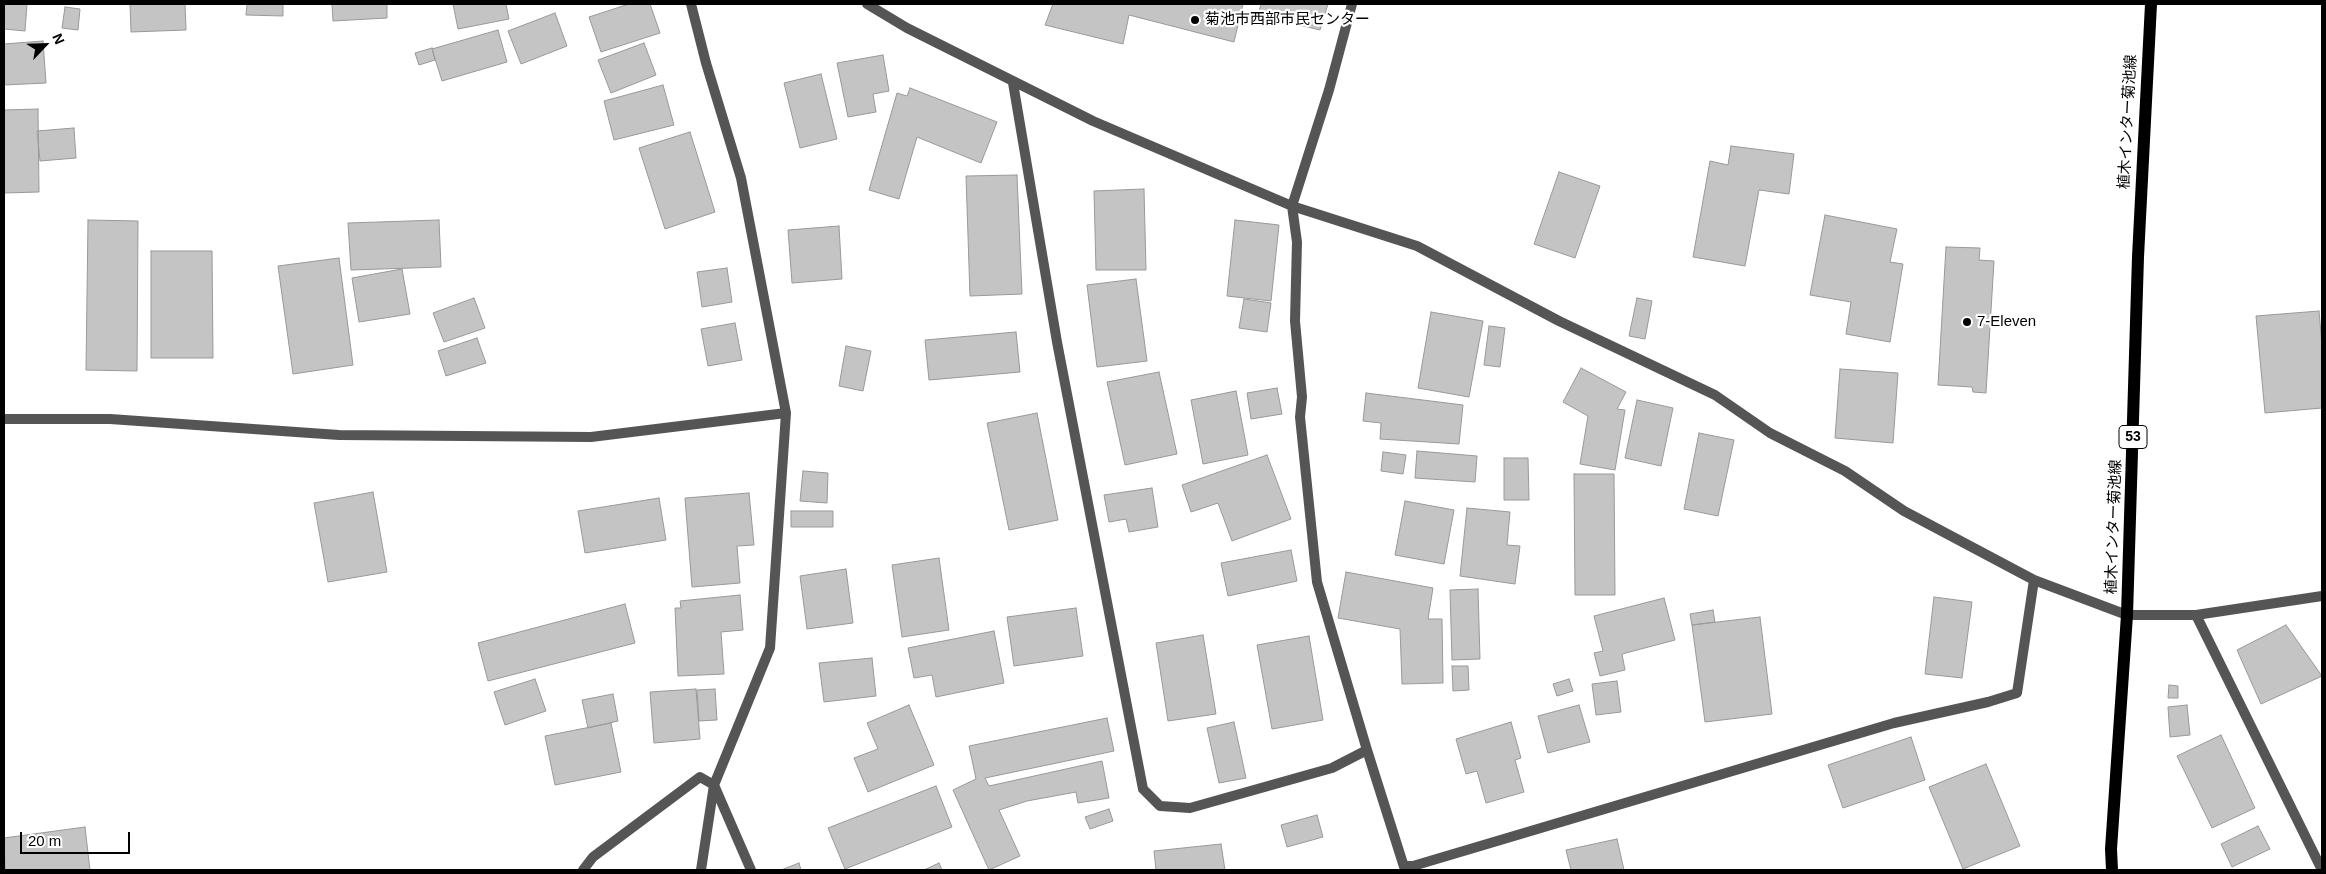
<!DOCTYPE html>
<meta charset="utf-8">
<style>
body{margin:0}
#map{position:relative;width:2326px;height:874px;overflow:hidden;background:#fff;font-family:Arial,sans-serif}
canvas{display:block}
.frame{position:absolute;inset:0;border:5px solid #000;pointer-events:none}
.north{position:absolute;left:20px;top:20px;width:50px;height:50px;-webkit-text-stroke:4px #fff;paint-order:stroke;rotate:66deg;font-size:14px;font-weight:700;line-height:20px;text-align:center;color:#000}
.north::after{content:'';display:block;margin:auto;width:18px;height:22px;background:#000;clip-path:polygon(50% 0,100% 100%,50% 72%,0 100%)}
.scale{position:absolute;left:20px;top:832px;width:110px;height:22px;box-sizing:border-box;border:2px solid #000;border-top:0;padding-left:6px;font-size:15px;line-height:18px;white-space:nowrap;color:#000;-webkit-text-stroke:4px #fff;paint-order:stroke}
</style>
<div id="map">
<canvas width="2326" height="874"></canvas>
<div class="frame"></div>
<div class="north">N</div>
<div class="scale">20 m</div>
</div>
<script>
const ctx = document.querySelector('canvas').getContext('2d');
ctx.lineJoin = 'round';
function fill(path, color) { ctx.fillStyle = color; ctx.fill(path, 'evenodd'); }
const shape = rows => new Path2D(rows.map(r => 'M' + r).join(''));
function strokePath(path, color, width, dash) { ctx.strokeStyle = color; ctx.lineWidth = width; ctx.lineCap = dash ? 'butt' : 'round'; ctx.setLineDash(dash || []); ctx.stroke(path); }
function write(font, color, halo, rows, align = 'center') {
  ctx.font = font + ' Arial,"Noto Sans JP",sans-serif'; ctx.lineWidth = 4.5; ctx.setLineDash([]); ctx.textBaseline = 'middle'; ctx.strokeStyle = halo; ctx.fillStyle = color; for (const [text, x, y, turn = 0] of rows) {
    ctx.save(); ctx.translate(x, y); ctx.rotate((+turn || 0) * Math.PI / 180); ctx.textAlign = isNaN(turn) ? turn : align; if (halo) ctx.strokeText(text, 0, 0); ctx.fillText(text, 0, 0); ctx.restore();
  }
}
const building = shape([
 [4,4,27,4,25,31,4,29,4,4],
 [130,4,185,4,186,30,131,32,130,4],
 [247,4,283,4,283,16,246,15,247,4],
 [332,4,387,4,387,18,333,21,332,4],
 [453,4,506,4,509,19,458,29,453,4],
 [629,4,650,4,660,33,601,52,589,17,629,4],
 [1053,4,1243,4,1234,42,1129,15,1123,44,1045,25,1053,4],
 [1261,4,1328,4,1320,30,1258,15,1261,4],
 [65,7,80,9,78,30,62,28,65,7],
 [555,13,567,46,521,64,508,31,555,13],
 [498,30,507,62,442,81,432,49,498,30],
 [43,41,46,83,4,85,4,44,43,41],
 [644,43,656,75,611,93,598,60,644,43],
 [432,48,435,60,419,65,415,53,432,48],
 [883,55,889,91,873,94,876,112,848,117,837,63,883,55],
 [821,74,837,139,800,148,784,83,821,74],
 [663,85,674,125,614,140,604,101,663,85],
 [910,88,997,122,981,163,917,137,899,199,869,190,897,93,907,96,910,88],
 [38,109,39,192,4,193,4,110,38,109],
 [74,128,76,158,40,161,37,131,74,128],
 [690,132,715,212,665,229,639,148,690,132],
 [1731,146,1794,154,1789,194,1759,190,1745,266,1693,257,1710,161,1728,165,1731,146],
 [1559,172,1600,186,1575,258,1534,244,1559,172],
 [1017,175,1022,294,970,296,966,176,1017,175],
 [1144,189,1146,270,1096,270,1094,191,1144,189],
 [1825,215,1897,229,1890,262,1903,264,1890,342,1846,334,1851,302,1810,295,1825,215],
 [88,220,138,221,137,371,86,370,88,220],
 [439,220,441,267,351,270,348,223,439,220],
 [1235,220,1279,225,1271,301,1227,296,1235,220],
 [839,226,842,279,792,283,788,230,839,226],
 [1946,247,1980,248,1979,260,1994,261,1986,393,1973,392,1972,387,1938,385,1946,247],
 [151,251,212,251,213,358,151,358,151,251],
 [339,258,353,365,293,374,278,266,339,258],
 [727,268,732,302,702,307,697,272,727,268],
 [402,269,410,314,359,322,352,278,402,269],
 [1136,279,1147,361,1097,367,1087,285,1136,279],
 [474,298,485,328,444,342,433,313,474,298],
 [1637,298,1652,301,1645,339,1629,336,1637,298],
 [1244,299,1271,303,1267,332,1239,328,1244,299],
 [2319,311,2322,345,2322,408,2265,413,2256,316,2319,311],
 [1431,312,1483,321,1469,397,1418,388,1431,312],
 [735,323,742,360,708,366,701,329,735,323],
 [1489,326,1505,328,1500,367,1484,365,1489,326],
 [1016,332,1020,372,929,380,925,340,1016,332],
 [477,338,486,363,446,376,438,351,477,338],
 [846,346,871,351,863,391,839,386,846,346],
 [1581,368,1626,392,1617,409,1625,410,1615,470,1580,464,1588,416,1563,402,1581,368],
 [1840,369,1898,373,1893,443,1835,438,1840,369],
 [1159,372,1177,454,1125,465,1107,382,1159,372],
 [1277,388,1282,414,1251,419,1247,393,1277,388],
 [1236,391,1248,455,1203,464,1191,400,1236,391],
 [1366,393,1463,405,1459,444,1380,439,1381,423,1363,421,1366,393],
 [1637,400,1673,408,1661,466,1625,458,1637,400],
 [1037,413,1058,520,1009,530,987,423,1037,413],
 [1699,433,1734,440,1718,516,1684,509,1699,433],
 [1417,451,1477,456,1475,482,1415,478,1417,451],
 [1383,452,1406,455,1403,474,1381,471,1383,452],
 [1267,455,1291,519,1232,541,1218,503,1191,512,1182,485,1267,455],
 [1504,458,1528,458,1529,500,1504,500,1504,458],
 [803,471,828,473,827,503,800,501,803,471],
 [1574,474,1614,474,1615,595,1575,595,1574,474],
 [1152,488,1158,527,1129,532,1126,519,1109,522,1104,495,1152,488],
 [373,492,387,572,328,582,314,503,373,492],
 [749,493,754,545,737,546,740,583,692,587,685,498,749,493],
 [659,498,666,540,585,553,578,511,659,498],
 [1405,501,1454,510,1444,564,1395,555,1405,501],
 [1467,508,1510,512,1507,545,1520,546,1515,584,1460,576,1467,508],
 [791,511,833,511,833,527,791,527,791,511],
 [1291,550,1297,581,1228,596,1221,563,1291,550],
 [939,558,949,630,902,637,892,565,939,558],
 [846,569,853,623,807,629,800,576,846,569],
 [1346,572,1433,588,1428,619,1442,619,1443,683,1402,684,1400,629,1338,618,1346,572],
 [1478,589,1480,659,1452,660,1450,590,1478,589],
 [740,595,743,630,721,632,724,674,678,676,675,608,681,608,680,601,740,595],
 [1934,597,1972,602,1962,678,1925,674,1934,597],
 [1664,598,1675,640,1622,654,1625,670,1600,676,1594,653,1603,651,1594,616,1664,598],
 [625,604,635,643,488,681,478,643,625,604],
 [1076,608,1083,656,1014,666,1007,617,1076,608],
 [1713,610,1715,622,1692,625,1690,614,1713,610],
 [1760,617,1772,714,1705,722,1692,625,1760,617],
 [2286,625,2322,676,2261,704,2237,650,2286,625],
 [994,631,1004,683,936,697,932,675,914,678,908,648,994,631],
 [1203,635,1216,714,1168,721,1156,643,1203,635],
 [1309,636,1323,720,1272,729,1257,645,1309,636],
 [872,658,876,696,824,702,819,663,872,658],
 [1452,666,1468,666,1469,690,1453,691,1452,666],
 [535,679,546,711,505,725,494,692,535,679],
 [1569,679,1573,691,1557,696,1553,684,1569,679],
 [1617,681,1621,712,1596,715,1592,684,1617,681],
 [2169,685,2178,686,2178,698,2168,698,2169,685],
 [696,689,700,739,654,743,650,692,696,689],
 [715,689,717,720,699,721,697,690,715,689],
 [613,694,618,721,588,728,582,700,613,694],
 [909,705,934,765,868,792,854,758,878,749,867,723,909,705],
 [1579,705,1590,742,1548,753,1538,716,1579,705],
 [2187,705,2190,735,2170,737,2168,707,2187,705],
 [1107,718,1114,751,985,778,989,786,1102,761,1109,798,1078,803,1076,792,1027,801,999,810,1020,856,989,870,953,790,976,779,969,746,1107,718],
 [1234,722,1246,778,1219,783,1207,728,1234,722],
 [1511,722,1521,758,1515,760,1524,792,1486,803,1477,771,1466,774,1456,739,1511,722],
 [611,723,621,772,555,785,545,736,611,723],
 [2221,735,2255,808,2212,828,2177,756,2221,735],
 [1911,737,1925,780,1843,808,1828,765,1911,737],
 [1986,764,2020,846,1963,869,1929,787,1986,764],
 [936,786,952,827,845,869,828,828,936,786],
 [1109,809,1113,821,1090,829,1085,817,1109,809],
 [1317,815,1323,837,1287,847,1281,825,1317,815],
 [2258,826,2270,849,2232,867,2221,844,2258,826],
 [85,827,90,870,5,870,4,838,85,827],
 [1617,839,1624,870,1571,870,1566,850,1617,839],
 [1221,844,1225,870,1156,870,1154,851,1221,844],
 [799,863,801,870,781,870,799,863],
 [939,863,942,870,924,870,939,863]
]);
const street = shape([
 [691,4,706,63,741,178,786,413,770,648,714,785,701,870],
 [867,4,907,28,1093,121,1292,206,1417,246,1559,321,1715,395,1770,433,1845,471,1904,511,2034,580,2127,615,2196,615,2322,596],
 [1352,4,1329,90,1292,206,1297,242,1295,321,1302,397,1300,417,1317,582,1367,750,1405,870],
 [1013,83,1057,342,1143,789,1160,806,1190,808,1332,768,1367,750],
 [4,419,110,419,339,435,591,437,786,413],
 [2196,615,2322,870],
 [1405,866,1413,866,1894,723,1988,702,2017,693,2034,580],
 [583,870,593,857,700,777,714,785,751,870]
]);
const primary = shape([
 [2112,870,2111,849,2127,615,2138,257,2151,4]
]);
const markers = [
 [1195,20,5,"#000"],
 [1967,322,5,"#000"]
];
const shields = [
 [2133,437,28]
];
const shieldNames = [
 ["53",2133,437]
];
const poiNames = [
 ["菊池市西部市民センター",1205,20],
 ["7-Eleven",1977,322]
];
const streetNames = [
 ["植木インター菊池線",2128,122,-87],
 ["植木インター菊池線",2114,527,-88]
];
fill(building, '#c4c4c4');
strokePath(building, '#999', 1);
strokePath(street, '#555', 10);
strokePath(primary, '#000', 12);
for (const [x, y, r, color] of markers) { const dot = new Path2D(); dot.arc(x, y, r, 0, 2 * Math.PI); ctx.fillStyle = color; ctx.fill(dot); strokePath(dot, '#fff', 2); }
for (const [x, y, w] of shields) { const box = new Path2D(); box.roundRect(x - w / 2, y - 11.5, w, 23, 4); ctx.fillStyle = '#fff'; ctx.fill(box); strokePath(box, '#000', 1); }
write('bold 14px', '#000', null, shieldNames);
write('15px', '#000', '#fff', poiNames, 'left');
write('15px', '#000', '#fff', streetNames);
</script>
